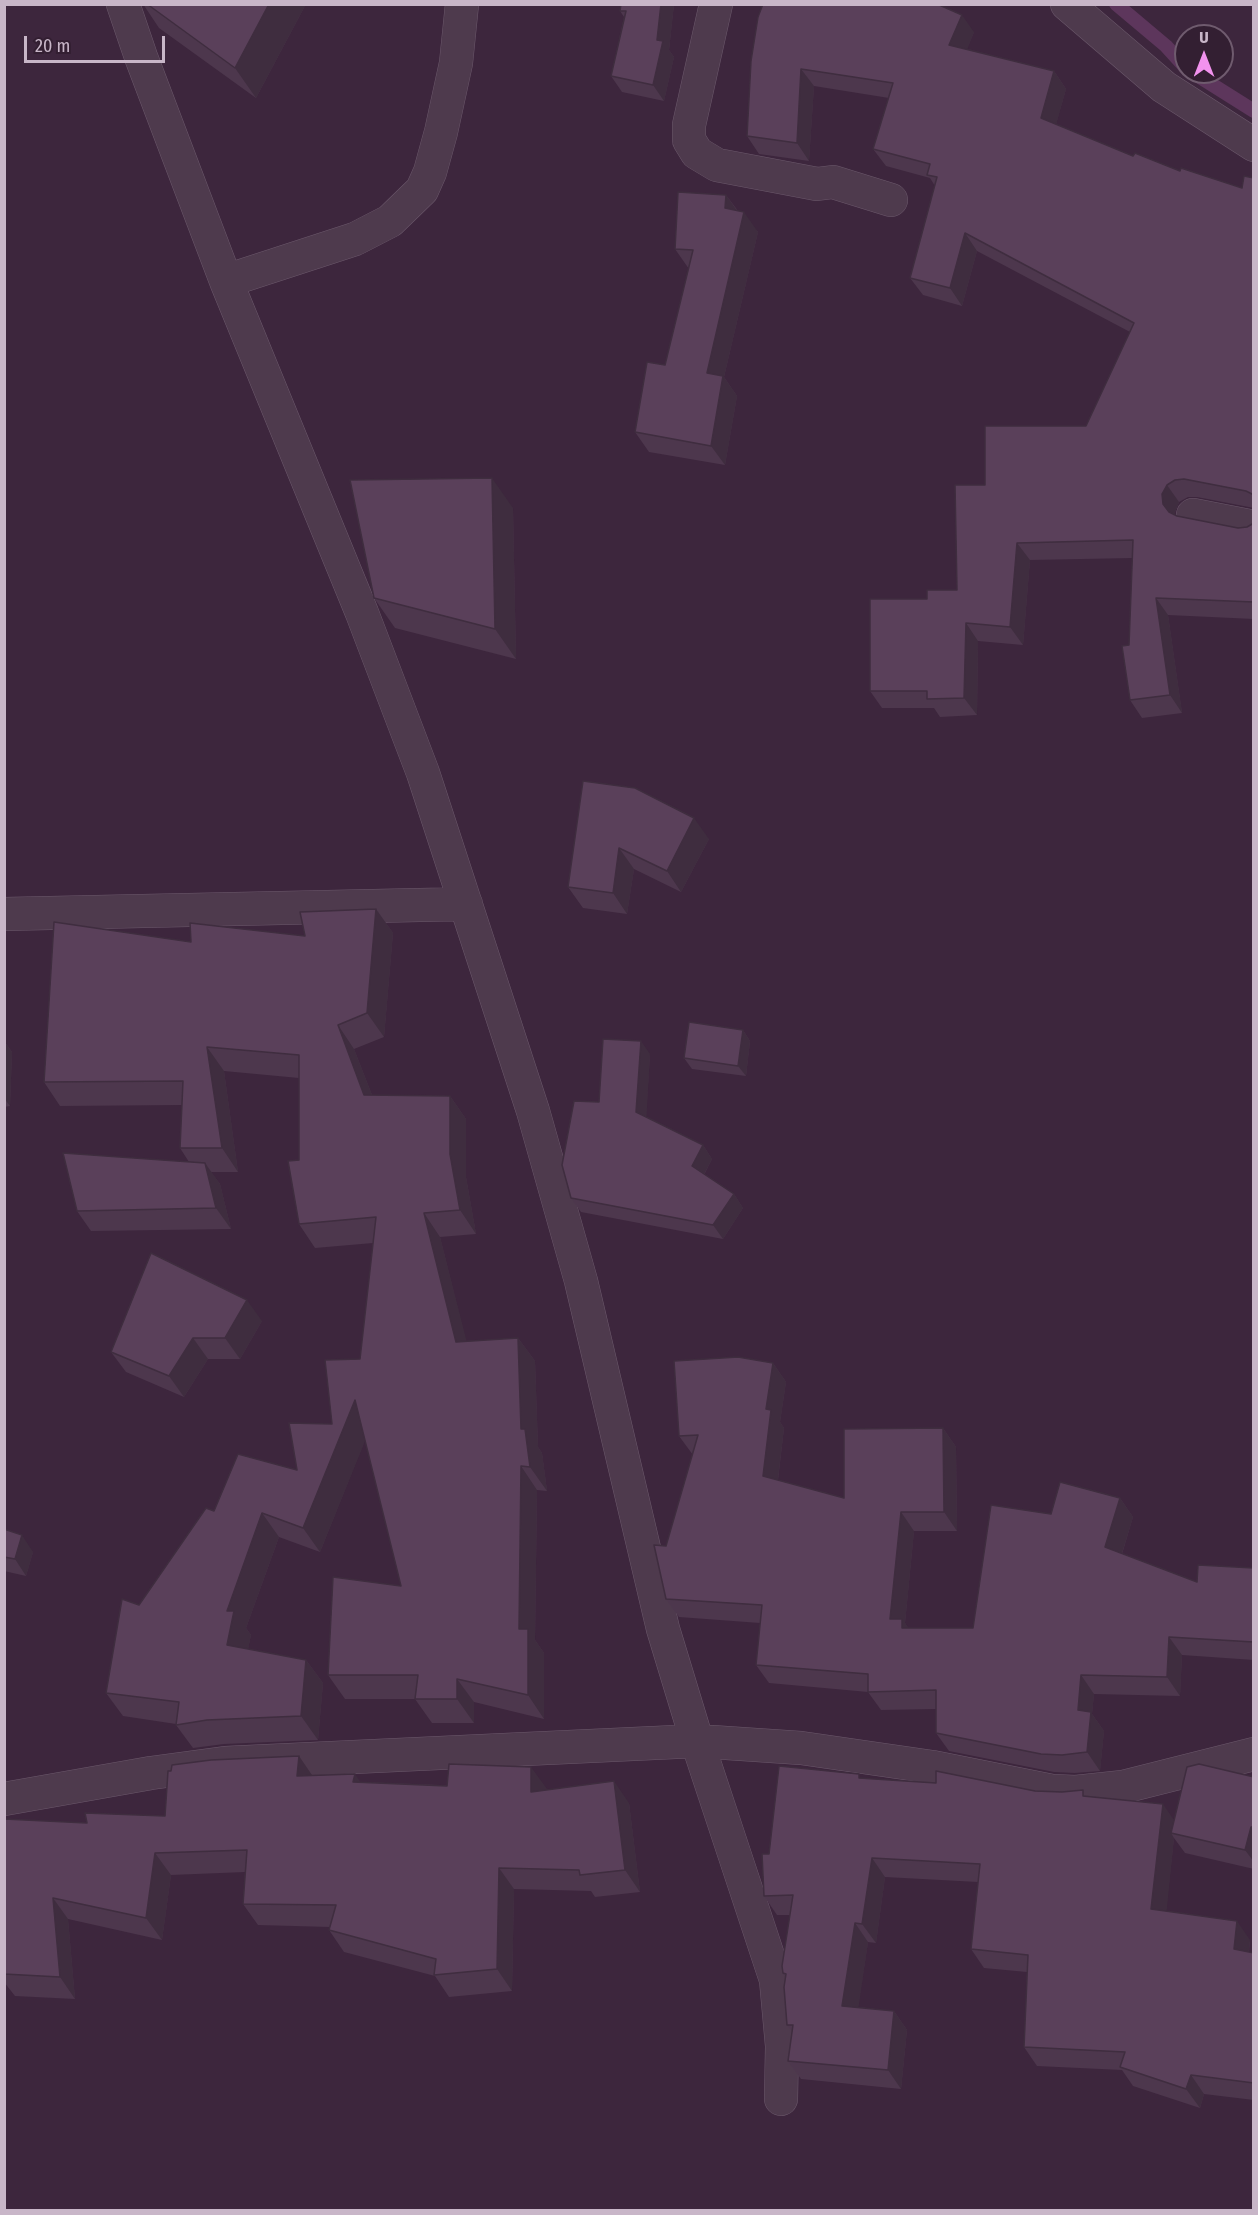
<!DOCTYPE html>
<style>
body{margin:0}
#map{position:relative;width:1258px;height:2215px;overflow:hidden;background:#3d263d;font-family:"Fira Sans Condensed",sans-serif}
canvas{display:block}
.frame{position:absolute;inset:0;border:6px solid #c8b6c8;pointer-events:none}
.north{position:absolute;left:1174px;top:24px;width:60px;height:60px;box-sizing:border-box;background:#331f32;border:2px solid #6f5b6e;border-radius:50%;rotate:0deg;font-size:16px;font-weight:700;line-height:24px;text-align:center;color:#c8b6c8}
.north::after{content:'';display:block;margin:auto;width:21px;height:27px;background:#f292ee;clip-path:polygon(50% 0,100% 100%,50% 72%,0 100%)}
.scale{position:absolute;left:24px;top:36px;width:141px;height:27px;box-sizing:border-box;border:3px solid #c8b6c8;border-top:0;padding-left:8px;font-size:18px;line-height:21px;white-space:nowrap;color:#c8b6c8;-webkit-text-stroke:4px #331f32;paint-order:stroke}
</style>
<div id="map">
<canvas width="1258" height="2215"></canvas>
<div class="frame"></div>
<div class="north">U</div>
<div class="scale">20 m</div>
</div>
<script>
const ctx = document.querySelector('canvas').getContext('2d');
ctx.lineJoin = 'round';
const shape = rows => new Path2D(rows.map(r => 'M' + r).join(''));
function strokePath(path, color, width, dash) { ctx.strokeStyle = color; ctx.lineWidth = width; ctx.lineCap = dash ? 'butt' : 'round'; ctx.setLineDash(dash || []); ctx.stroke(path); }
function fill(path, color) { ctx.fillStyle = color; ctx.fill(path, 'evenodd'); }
const stream = shape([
 [1116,4,1166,46,1186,68],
 [1192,72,1254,111]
]);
const minor = shape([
 [123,4,141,57,226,281,362,613,423,773,533,1111,581,1281,663,1629,697,1741,776,1980,782,2046,781,2099],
 [716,4,689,125,689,140,697,153,717,165,817,184,833,182,891,200],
 [1067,4,1164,87,1254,145],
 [226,281,355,239,390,221,422,190,430,172,441,132,456,63,462,4],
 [1193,515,1254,527],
 [4,914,466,904],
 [4,1799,151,1773,225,1763,697,1741,801,1748,932,1767,1052,1791,1076,1792,1123,1787,1254,1754]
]);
const wall = shape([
 [143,4,306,4,256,98,159,28],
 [621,4,674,4,669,50,674,57,664,101,622,92,611,76,624,17,620,11],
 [763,4,974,32,967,49,1054,71,1066,89,1056,124,1133,156,1180,171,1242,188,1254,178,1254,508,1197,497,1188,497,1179,502,1175,512,1175,515,1177,516,1238,528,1247,527,1254,523,1254,619,1168,615,1182,713,1142,718,1130,700,1129,645,1133,558,1030,560,1023,645,978,641,977,715,940,717,934,708,882,708,870,691,927,599,957,590,985,485,1086,426,1130,332,977,251,962,306,923,295,910,278,935,186,930,178,886,166,873,149,889,98,814,86,809,161,759,154,747,136],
 [726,195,738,211,758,232,724,377,737,396,725,465,649,452,635,432,665,365,689,269,675,249],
 [513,508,516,659,395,628,374,598],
 [583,781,709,839,681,892,634,869,627,914,583,908,568,887],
 [376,909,393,933,384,1037,354,1049,372,1095,450,1096,466,1119,466,1177,476,1234,440,1237,466,1341,518,1338,535,1361,538,1447,542,1453,547,1491,537,1490,535,1640,544,1653,544,1719,474,1702,474,1723,432,1723,415,1699,345,1699,328,1675,401,1586,365,1440,320,1552,279,1537,246,1628,251,1635,248,1649,306,1660,323,1683,318,1740,224,1744,193,1748,176,1725,176,1724,123,1716,106,1693,139,1605,214,1511,297,1470,332,1424,360,1359,373,1243,315,1248,299,1224,299,1078,224,1071,238,1172,211,1172,220,1184,231,1229,91,1231,77,1211,189,1162,180,1148,182,1105,60,1106,44,1082,191,942,305,936],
 [743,1030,750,1041,746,1076,692,1069,684,1058],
 [4,1041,12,1052,10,1106,4,1107],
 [650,1054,646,1117,703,1145,712,1159,704,1175,734,1194,743,1208,723,1239,581,1212,571,1198,599,1102],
 [262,1321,240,1359,208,1359,184,1397,126,1372,111,1352],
 [773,1363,786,1382,780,1422,784,1428,778,1480,844,1498,943,1428,956,1447,957,1531,914,1531,905,1623,908,1628,973,1628,1051,1514,1120,1498,1133,1517,1122,1554,1197,1582,1254,1568,1254,1660,1182,1655,1180,1696,1094,1694,1092,1714,1104,1731,1100,1771,1075,1773,1054,1772,949,1751,936,1733,936,1709,881,1710,868,1692,769,1683,756,1665,760,1623,679,1617,666,1599,666,1546,693,1455,679,1436],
 [4,1529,33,1552,26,1576,4,1571],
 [313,1776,360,1782,547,1789,629,1803,640,1892,595,1897,591,1891,514,1889,512,1991,449,1997,435,1976,344,1952,329,1930,330,1927,258,1925,243,1904,245,1872,171,1875,162,1940,68,1919,75,1999,15,1996,4,1982,4,1819,87,1823,165,1816],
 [1254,1777,1254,1869,1185,1853,1174,1838,1166,1911,1250,1940,1249,1952,1254,1953,1254,2100,1204,2094,1200,2108,1133,2086,1122,2070,1037,2066,1024,2047,1027,1972,984,1968,971,1949,978,1882,885,1877,876,1943,868,1942,858,2007,894,2011,907,2030,901,2089,801,2079,788,2061,792,2031,787,2025,785,1977,783,1973,790,1915,777,1915,764,1896,769,1854,862,1779,1035,1791,1088,1796,1174,1820]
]);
const shadedWall = shape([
 [269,4,306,4,256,98,235,68],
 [661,4,674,4,669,50,674,57,664,101,653,85],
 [962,15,974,32,962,63,949,45],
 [801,69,814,86,809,161,797,143],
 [1054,71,1066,89,1053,136,1041,118],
 [726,195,740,215,725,208],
 [744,212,758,232,724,377,737,396,725,465,711,446,707,373],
 [965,233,977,251,962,306,950,288],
 [492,478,513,508,516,659,495,629],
 [1167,485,1179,502,1175,512,1176,522,1163,504,1162,494],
 [1017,543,1030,560,1023,645,1010,627],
 [1156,598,1168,615,1182,713,1170,695],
 [966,623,978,641,977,715,964,698],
 [694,818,709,839,681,892,667,871],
 [619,848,634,869,627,914,613,893],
 [376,909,393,933,384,1037,367,1013],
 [338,1025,354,1049,381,1118,364,1095],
 [743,1030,750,1041,746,1076,738,1066],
 [4,1041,12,1052,10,1106,4,1098],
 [641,1041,650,1054,646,1126,636,1112],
 [207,1047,224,1071,238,1172,222,1148],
 [450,1096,466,1119,466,1177,476,1234,460,1210,450,1154],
 [703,1145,712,1159,701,1180,692,1166],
 [205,1163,220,1184,231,1229,216,1208],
 [734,1194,743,1208,723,1239,713,1225],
 [424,1213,440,1237,473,1366,456,1342],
 [247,1300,262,1321,240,1359,225,1338],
 [193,1338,208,1359,184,1397,169,1376],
 [518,1338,535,1361,538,1447,542,1453,547,1491,530,1467,521,1429],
 [773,1363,786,1382,780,1422,784,1428,776,1495,763,1476,766,1409],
 [355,1400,372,1424,320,1552,303,1528],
 [943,1428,956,1447,957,1531,944,1512],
 [521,1466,537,1490,535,1640,544,1653,544,1719,528,1695,519,1629],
 [1120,1498,1133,1517,1118,1566,1105,1547],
 [901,1512,914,1531,905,1623,915,1637,890,1619],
 [262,1513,279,1537,246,1628,251,1635,244,1669,227,1645,227,1611],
 [22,1535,33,1552,26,1576,15,1559],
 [1169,1637,1182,1655,1180,1696,1167,1677],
 [306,1660,323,1683,318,1740,301,1716],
 [1081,1675,1094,1694,1092,1714,1104,1731,1100,1771,1087,1752,1078,1710],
 [457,1679,474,1702,474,1723,457,1699],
 [299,1756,314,1778,297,1776],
 [531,1767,547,1789,546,1814,531,1792],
 [355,1774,370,1796,353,1782],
 [614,1781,629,1803,640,1892,625,1870],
 [1163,1804,1176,1823,1171,1833,1174,1838,1165,1928,1151,1909],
 [1251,1827,1254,1831,1254,1862,1245,1850],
 [155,1853,171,1875,162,1940,146,1918],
 [872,1858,885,1877,876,1943,862,1924],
 [499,1868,514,1889,512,1991,497,1969],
 [53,1898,68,1919,75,1999,60,1977],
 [1237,1921,1250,1940,1247,1968,1234,1949],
 [855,1923,868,1942,856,2025,842,2006],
 [894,2011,907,2030,901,2089,888,2070],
 [1191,2075,1204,2094,1200,2108,1186,2089]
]);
const building = shape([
 [147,4,269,4,235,68,147,4],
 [621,4,661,4,657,40,663,41,653,85,611,76,626,11,620,11,621,4],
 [763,4,937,4,962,15,949,45,1054,71,1041,118,1133,156,1135,153,1180,171,1181,168,1242,188,1244,176,1254,178,1254,495,1246,491,1184,479,1175,480,1167,485,1162,494,1163,504,1169,512,1177,516,1238,528,1247,527,1254,523,1254,602,1156,598,1170,695,1130,700,1122,646,1129,645,1133,540,1017,543,1010,627,966,623,964,698,927,699,927,691,870,691,870,599,927,599,927,590,957,590,955,485,985,485,985,426,1086,426,1134,323,965,233,950,288,910,278,937,177,927,175,930,164,873,149,893,83,801,69,797,143,747,136,751,61,758,17,763,4],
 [678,192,726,195,725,208,744,212,707,373,723,376,711,446,635,432,647,362,665,365,693,250,675,249,678,192],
 [492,478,495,629,374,598,350,480,492,478],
 [583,781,635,788,694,818,667,871,619,848,613,893,568,887,583,781],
 [376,909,367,1013,338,1025,364,1095,450,1096,450,1154,460,1210,424,1213,456,1342,518,1338,521,1429,525,1429,530,1467,521,1466,519,1629,528,1629,528,1695,457,1679,457,1699,415,1699,418,1675,328,1675,333,1577,401,1586,355,1400,303,1528,262,1513,227,1611,234,1611,227,1645,306,1660,301,1716,207,1720,176,1725,179,1702,106,1693,122,1599,139,1605,206,1508,214,1511,238,1454,297,1470,289,1423,332,1424,325,1360,360,1359,376,1217,299,1224,288,1161,299,1160,299,1055,207,1047,222,1148,180,1148,183,1081,44,1082,54,922,191,942,190,923,305,936,300,912,376,909],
 [689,1022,743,1030,738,1066,684,1058,689,1022],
 [603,1039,641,1041,636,1112,703,1145,692,1166,734,1194,713,1225,571,1198,562,1165,574,1101,599,1102,603,1039],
 [63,1153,205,1163,216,1208,77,1211,63,1153],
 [151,1253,247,1300,225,1338,193,1338,169,1376,111,1352,151,1253],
 [738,1357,773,1363,766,1409,771,1410,763,1476,844,1498,844,1429,943,1428,944,1512,901,1512,890,1619,902,1619,902,1628,973,1628,991,1505,1051,1514,1060,1482,1120,1498,1105,1547,1197,1582,1198,1565,1254,1568,1254,1642,1169,1637,1167,1677,1081,1675,1078,1710,1091,1712,1087,1752,1062,1755,1041,1754,936,1733,936,1690,868,1692,868,1674,756,1665,762,1605,666,1599,654,1545,666,1546,698,1435,679,1436,674,1361,738,1357],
 [4,1529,22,1535,15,1559,4,1557,4,1529],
 [299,1756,297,1776,355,1774,353,1782,447,1786,449,1764,531,1767,531,1792,614,1781,625,1870,580,1875,579,1870,499,1868,497,1969,434,1975,436,1959,329,1930,336,1905,243,1904,247,1850,155,1853,146,1918,53,1898,60,1977,4,1974,4,1819,87,1823,85,1813,165,1816,168,1771,171,1771,172,1765,211,1760,299,1756],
 [1199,1764,1254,1777,1254,1827,1251,1827,1245,1850,1171,1833,1187,1767,1199,1764],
 [779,1766,859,1774,859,1778,936,1783,936,1771,1035,1791,1062,1792,1083,1790,1083,1796,1163,1804,1151,1909,1237,1921,1234,1949,1254,1953,1254,2083,1191,2075,1186,2089,1120,2067,1125,2052,1024,2047,1028,1955,971,1949,980,1864,872,1858,862,1924,855,1923,842,2006,894,2011,888,2070,788,2061,793,2025,787,2025,784,1987,786,1974,783,1973,782,1966,793,1895,764,1896,762,1854,769,1854,779,1766]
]);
strokePath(stream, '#5d365c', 14);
strokePath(minor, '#6b586b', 34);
strokePath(minor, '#4e3a4d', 33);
fill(wall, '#4d374d');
fill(shadedWall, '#3f2d3f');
fill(building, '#5a405a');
strokePath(building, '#3f2d3f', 1.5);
</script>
